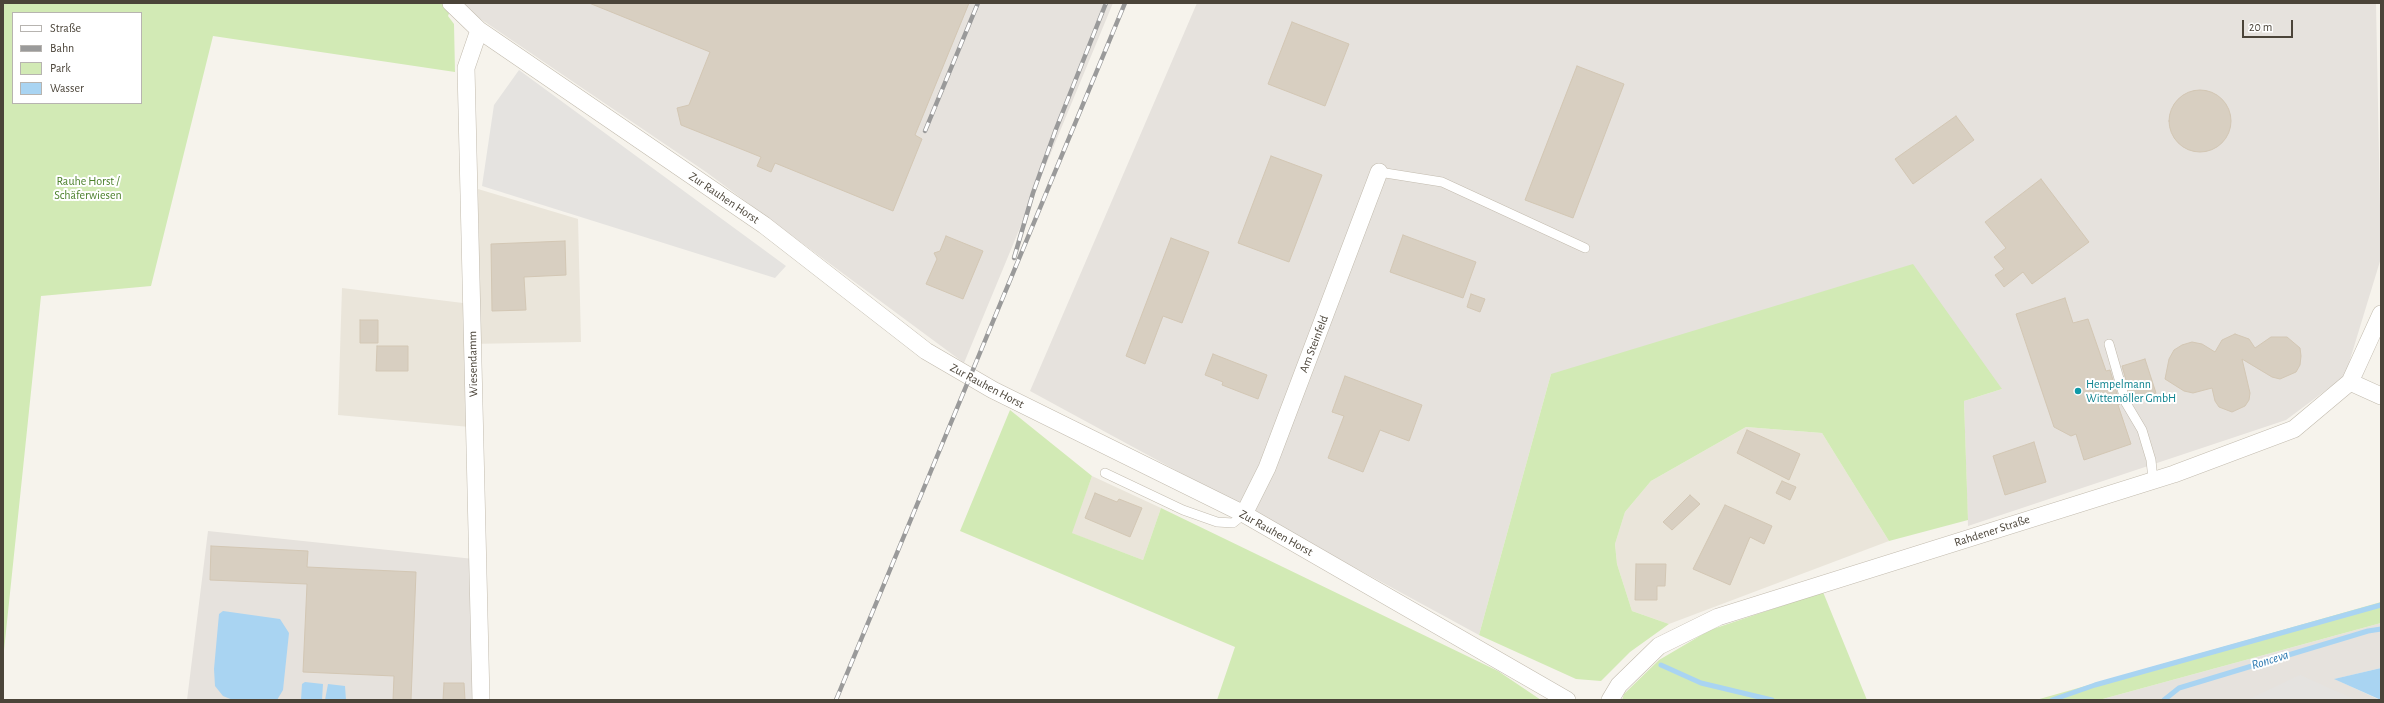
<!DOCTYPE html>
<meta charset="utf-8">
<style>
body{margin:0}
#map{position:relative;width:2384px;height:703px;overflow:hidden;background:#f6f3ec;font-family:"Alegreya Sans",sans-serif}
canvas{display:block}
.frame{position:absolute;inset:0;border:4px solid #4b4439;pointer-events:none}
.legend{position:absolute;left:12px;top:12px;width:130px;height:92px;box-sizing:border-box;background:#fff;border:1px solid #b7b4b0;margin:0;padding:5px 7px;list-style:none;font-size:12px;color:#4b4439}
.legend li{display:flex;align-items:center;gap:8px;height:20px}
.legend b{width:20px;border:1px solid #b7b4b0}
.scale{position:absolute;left:2242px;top:20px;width:51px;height:18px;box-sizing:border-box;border:2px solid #4b4439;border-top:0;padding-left:5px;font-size:12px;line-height:14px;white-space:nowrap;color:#4b4439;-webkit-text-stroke:3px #fff;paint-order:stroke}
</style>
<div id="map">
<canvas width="2384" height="703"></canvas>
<div class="frame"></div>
<ul class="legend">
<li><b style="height:5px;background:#fff"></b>Straße</li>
<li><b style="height:5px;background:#9a9a9a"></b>Bahn</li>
<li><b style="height:11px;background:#d2eab5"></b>Park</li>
<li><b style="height:11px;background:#a9d4f2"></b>Wasser</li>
</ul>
<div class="scale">20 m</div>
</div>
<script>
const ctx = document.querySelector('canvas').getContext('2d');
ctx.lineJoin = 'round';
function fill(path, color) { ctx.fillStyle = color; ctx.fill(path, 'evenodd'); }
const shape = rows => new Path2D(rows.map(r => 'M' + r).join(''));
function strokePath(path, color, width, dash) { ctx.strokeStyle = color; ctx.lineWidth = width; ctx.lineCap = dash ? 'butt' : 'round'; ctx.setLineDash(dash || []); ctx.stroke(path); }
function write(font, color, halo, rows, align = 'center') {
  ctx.font = font + ' "Alegreya Sans",sans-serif'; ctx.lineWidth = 4; ctx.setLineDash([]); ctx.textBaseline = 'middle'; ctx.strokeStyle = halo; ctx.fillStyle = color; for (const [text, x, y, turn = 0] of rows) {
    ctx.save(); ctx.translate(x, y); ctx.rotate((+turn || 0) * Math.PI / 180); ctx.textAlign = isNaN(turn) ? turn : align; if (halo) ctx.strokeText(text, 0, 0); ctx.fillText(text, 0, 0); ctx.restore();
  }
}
const residential = shape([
 [478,189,578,219,581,342,468,344,470,427,338,415,342,288,479,305],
 [1746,427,1822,433,1889,541,1669,624,1632,611,1617,564,1615,544,1625,512,1651,481],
 [1092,476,1161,508,1143,560,1071,533]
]);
const industrial = shape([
 [457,3,1113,3,964,363,706,172],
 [1197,3,2376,3,2381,258,2345,376,2286,420,1968,526,1964,401,2002,389,1551,374,1479,635,1030,391],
 [208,531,474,559,477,700,187,700],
 [2381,623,2381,668,2335,679,2380,700,2099,700]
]);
const green = shape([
 [3,3,453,3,448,16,454,24,455,72,213,36,151,286,41,296,3,660],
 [13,13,141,13,141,103,13,103],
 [1913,264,2002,389,1964,401,1968,520,1889,541,1822,433,1746,427,1651,481,1625,512,1615,544,1617,564,1632,611,1669,624,1630,652,1601,681,1576,679,1479,635,1551,374],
 [1010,410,1092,476,1072,533,1143,560,1161,508,1498,671,1541,700,1217,700,1235,647,960,531],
 [1823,592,1867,700,1622,700,1624,694,1659,660,1710,630],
 [2381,602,2381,623,2099,700,2036,700]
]);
const parking = shape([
 [519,70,786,266,775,278,482,186,494,105],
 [2300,675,2356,700,2247,700]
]);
const water = shape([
 [223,611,280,619,289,633,283,690,277,700,233,700,223,696,215,686,214,669,219,614],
 [2381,668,2381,700,2334,679],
 [305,682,323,684,322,700,301,700,302,684],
 [328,684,345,686,346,700,325,700]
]);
const stream = shape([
 [1661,665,1701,683,1772,700],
 [2052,700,2095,685,2381,605],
 [2164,700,2179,688,2368,631,2381,629]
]);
const building = shape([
 [589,3,969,3,915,135,922,139,893,211,775,163,771,172,757,166,761,157,681,125,677,108,689,105,710,52,589,3],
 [1292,22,1349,44,1325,106,1268,84,1292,22],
 [1577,66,1624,84,1573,218,1525,200,1577,66],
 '2169 121a31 31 0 1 1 62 0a31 31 0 1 1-62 0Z',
 [1956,116,1974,140,1913,184,1895,159,1956,116],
 [1271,156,1322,175,1289,262,1238,243,1271,156],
 [2041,179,2089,242,2032,284,2023,272,2004,287,1995,275,2004,269,1994,257,2006,248,1985,222,2041,179],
 [1403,235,1476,262,1463,298,1390,272,1403,235],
 [946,236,983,251,963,299,926,284,937,259,934,253,940,251,946,236],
 [1171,238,1209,252,1182,323,1163,316,1145,364,1126,356,1171,238],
 [565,241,566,275,524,277,526,310,492,311,491,244,565,241],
 [1471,294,1485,299,1480,312,1467,307,1471,294],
 [2065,298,2073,323,2088,319,2106,371,2110,370,2120,404,2118,405,2131,444,2084,460,2076,434,2071,436,2054,427,2016,314,2065,298],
 [360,320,378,320,378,343,360,343,360,320],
 [2235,334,2249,339,2255,348,2271,337,2287,337,2300,348,2301,356,2300,365,2296,372,2280,379,2272,377,2242,359,2250,393,2249,400,2245,406,2232,412,2219,407,2215,401,2212,388,2193,393,2184,391,2165,379,2169,359,2174,350,2182,345,2192,342,2202,344,2215,352,2222,340,2235,334],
 [377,346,408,346,408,371,376,371,377,346],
 [1213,354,1267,375,1258,399,1222,385,1223,382,1205,375,1213,354],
 [2145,359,2156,393,2132,401,2122,366,2145,359],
 [1345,376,1422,405,1409,441,1380,430,1363,472,1328,458,1344,416,1332,412,1345,376],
 [1747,430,1800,454,1789,480,1737,453,1747,430],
 [2034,442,2046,482,2005,495,1993,456,2034,442],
 [1782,481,1796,487,1790,500,1776,493,1782,481],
 [1095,493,1117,502,1119,499,1142,508,1130,537,1085,518,1095,493],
 [1690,495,1700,504,1672,530,1663,522,1690,495],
 [1725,505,1772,526,1764,544,1750,537,1730,585,1693,569,1725,505],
 [211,546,308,551,307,567,416,572,411,700,393,700,394,676,303,672,307,584,210,580,211,546],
 [1636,564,1666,564,1665,586,1657,586,1657,600,1635,600,1636,564],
 [444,683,464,683,465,700,443,700,444,683]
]);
const service = shape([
 [1379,172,1442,182,1585,248],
 [2109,344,2126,403,2142,430,2151,460,2153,480],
 [1105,473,1183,510,1217,522,1233,523,1244,514]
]);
const minor = shape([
 [451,3,479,30,764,225,926,351,993,390,1244,514,1567,700],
 [479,30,466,68,481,700],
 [2350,382,2381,314],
 [1244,514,1267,468,1379,172],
 [1610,700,1619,685,1659,646,1718,617,2174,474,2294,429,2350,382,2381,396]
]);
const rail = shape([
 [925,131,978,3],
 [1014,258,1033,193,1056,129,1106,3],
 [836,700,1125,3]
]);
const markers = [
 [2078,391,4,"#0f9aa8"]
];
const parkNames = [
 ["Rauhe Horst /",88,181],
 ["Schäferwiesen",88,195]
];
const streetNames = [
 ["Zur Rauhen Horst",724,198,34],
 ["Am Steinfeld",1314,344,-69],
 ["Wiesendamm",473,364,-91],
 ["Zur Rauhen Horst",987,386,28],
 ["Rahdener Straße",1992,531,-18],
 ["Zur Rauhen Horst",1276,533,29]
];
const cultureNames = [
 ["Hempelmann",2086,384],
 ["Wittemöller GmbH",2086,398]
];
const waterNames = [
 ["Ronceva",2270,660,-17]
];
fill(residential, '#eae5da');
fill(industrial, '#e6e2dd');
fill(green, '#d2eab5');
fill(parking, '#e5e3e0');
fill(water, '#a9d4f2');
strokePath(stream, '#a9d4f2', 5);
fill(building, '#d8cfc1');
strokePath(building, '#d3c7b4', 1);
strokePath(service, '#c2bbae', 10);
strokePath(minor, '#c2bbae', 18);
strokePath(service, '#fff', 9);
strokePath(minor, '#fff', 17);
strokePath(rail, '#9a9a9a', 4.5);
strokePath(rail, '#fff', 3, [9]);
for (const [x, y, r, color] of markers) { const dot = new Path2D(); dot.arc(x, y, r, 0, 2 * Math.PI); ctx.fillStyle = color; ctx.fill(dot); strokePath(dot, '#fff', 1.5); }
write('12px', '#4a7f2a', '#fff', parkNames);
write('12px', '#4b4439', '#fff', streetNames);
write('12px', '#0d838f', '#fff', cultureNames, 'left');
write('italic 13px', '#2e7ab2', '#fff', waterNames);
</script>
